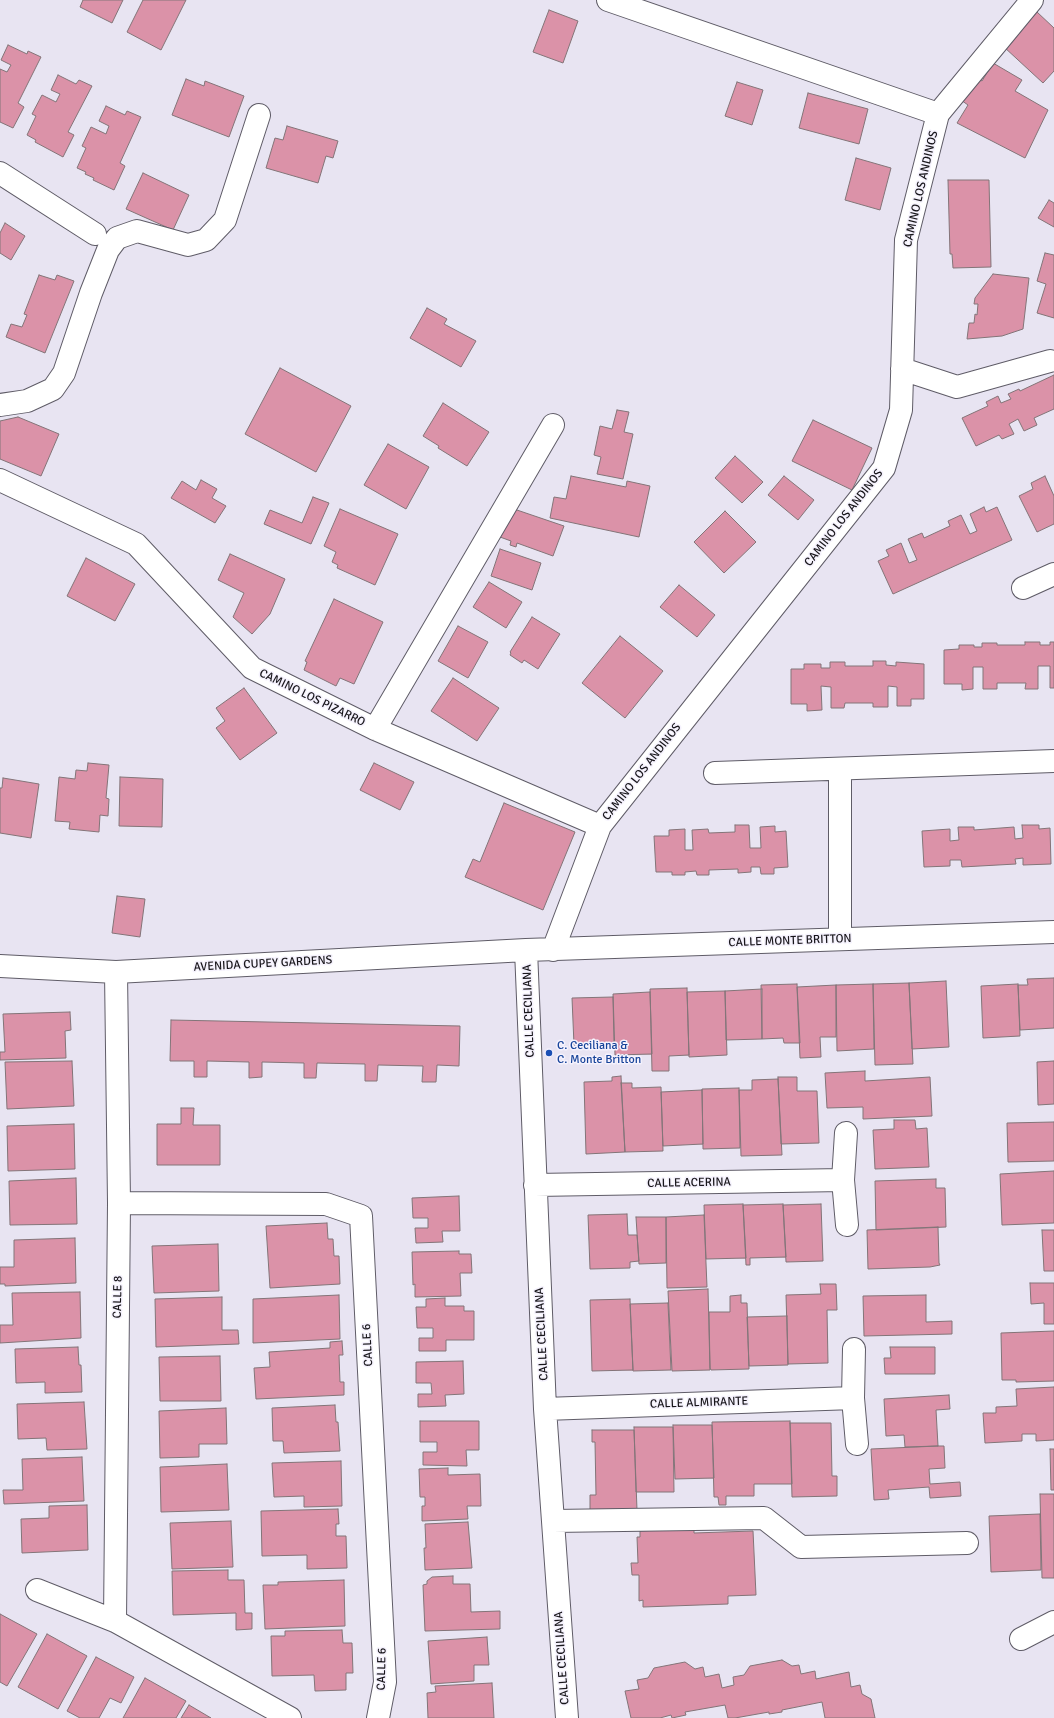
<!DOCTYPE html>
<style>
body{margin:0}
canvas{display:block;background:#e8e4f2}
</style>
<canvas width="1054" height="1718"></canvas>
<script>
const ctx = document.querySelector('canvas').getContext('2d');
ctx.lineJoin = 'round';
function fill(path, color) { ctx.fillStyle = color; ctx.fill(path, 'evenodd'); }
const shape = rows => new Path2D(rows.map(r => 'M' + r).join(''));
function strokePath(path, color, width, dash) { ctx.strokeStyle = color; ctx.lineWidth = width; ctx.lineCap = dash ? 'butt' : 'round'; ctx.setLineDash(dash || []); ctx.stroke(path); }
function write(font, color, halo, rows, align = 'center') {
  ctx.font = font + ' Signika,sans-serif'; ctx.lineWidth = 3; ctx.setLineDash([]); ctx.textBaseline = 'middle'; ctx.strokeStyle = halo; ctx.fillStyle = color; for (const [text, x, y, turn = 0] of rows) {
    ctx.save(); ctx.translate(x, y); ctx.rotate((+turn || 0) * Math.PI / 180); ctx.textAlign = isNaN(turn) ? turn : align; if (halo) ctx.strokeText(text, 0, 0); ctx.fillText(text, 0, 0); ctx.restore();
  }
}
const building = shape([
 [83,0,123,0,112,23,80,7,83,0],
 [143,0,186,0,161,50,127,32,143,0],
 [549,10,578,21,563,63,533,52,549,10],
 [1037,12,1054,28,1054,71,1043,83,1004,47,1037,12],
 [8,45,27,54,28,51,41,57,18,103,24,107,13,128,0,122,0,69,7,72,11,65,1,60,8,45],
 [993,63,1022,80,1015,91,1048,110,1025,158,957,123,968,105,958,98,974,76,982,81,993,63],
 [58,75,76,84,79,80,92,86,68,132,74,135,63,157,35,142,36,140,27,135,36,116,32,114,42,95,56,102,60,94,51,90,58,75],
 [186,79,204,86,205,81,244,96,229,137,172,115,186,79],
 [737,82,763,90,752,125,725,116,737,82],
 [808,93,868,109,859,144,799,128,808,93],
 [106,106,125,115,127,111,141,117,120,163,125,166,114,190,93,180,94,178,85,174,86,172,77,168,86,148,82,146,91,127,106,134,109,126,99,121,106,106],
 [287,126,338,141,333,158,326,156,318,183,266,168,275,138,283,140,287,126],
 [856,158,891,168,880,210,845,200,856,158],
 [143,173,189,195,173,230,126,209,143,173],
 [948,180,989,180,991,267,953,268,952,254,950,254,948,180],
 [1049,200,1054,203,1054,227,1038,218,1049,200],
 [5,223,25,236,11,260,0,253,0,233,5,223],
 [1045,253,1054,255,1054,318,1037,313,1046,284,1037,281,1045,253],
 [993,274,1029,278,1023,329,1002,336,967,339,969,323,974,323,975,314,977,315,978,304,974,304,975,298,993,274],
 [39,275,55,280,57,275,74,281,45,353,6,337,11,324,22,327,27,315,24,314,39,275],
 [427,308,447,319,444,324,476,341,461,367,410,338,427,308],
 [280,368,351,406,316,472,245,434,280,368],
 [1054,375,1054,409,1034,418,1037,425,1024,431,1018,419,1009,424,1014,434,1002,439,999,435,976,446,962,418,988,406,986,402,998,396,1001,403,1011,399,1008,394,1019,389,1020,391,1054,375],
 [443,403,489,432,467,466,438,448,439,446,423,436,443,403],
 [617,410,629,412,624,432,633,434,623,479,597,474,601,457,594,455,600,426,612,429,617,410],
 [18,417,59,434,41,476,0,459,0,421,18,417],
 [813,420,872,448,852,490,792,461,813,420],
 [388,444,429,467,406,509,364,485,388,444],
 [735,456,763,482,742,503,715,478,735,456],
 [571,476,626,487,627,481,650,486,639,537,550,518,554,497,566,499,571,476],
 [784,476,814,500,798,520,768,495,784,476],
 [1045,476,1054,496,1054,524,1037,532,1019,496,1033,489,1031,483,1045,476],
 [201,480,217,489,212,498,226,506,215,523,171,498,182,481,196,490,201,480],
 [313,497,329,503,311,544,264,524,270,510,302,523,313,497],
 [984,507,986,512,997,507,1012,540,893,594,878,561,889,556,886,550,901,543,909,563,917,560,908,539,922,533,924,538,950,526,948,521,961,515,970,534,977,531,970,514,984,507],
 [511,508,564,526,553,556,517,543,516,547,510,545,511,541,500,537,511,508],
 [340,509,398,534,375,585,337,568,338,565,332,562,336,552,324,546,340,509],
 [725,511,756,542,724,573,694,542,725,511],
 [500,549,541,563,532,590,491,576,500,549],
 [230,554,285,579,270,614,252,634,233,617,244,593,218,580,230,554],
 [86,558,135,584,115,621,67,596,86,558],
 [489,582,522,602,506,628,473,607,489,582],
 [679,585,715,615,697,637,660,607,679,585],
 [334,599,383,622,354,684,340,678,336,686,304,670,307,662,305,661,334,599],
 [532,617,560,634,538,669,524,660,522,663,510,655,511,653,510,652,532,617],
 [458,626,488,642,468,678,438,661,458,626],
 [620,636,663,671,625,718,582,683,620,636],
 [1025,642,1040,642,1040,645,1050,645,1050,642,1054,642,1054,688,1050,688,1050,666,1038,666,1038,689,1025,689,1026,683,997,683,997,689,983,689,983,667,973,667,973,689,962,690,962,684,944,684,944,650,959,649,959,645,974,645,974,647,982,647,982,643,997,643,997,645,1025,645,1025,642],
 [873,661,886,661,886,665,896,666,896,662,924,664,924,699,911,699,911,706,897,706,897,687,888,686,888,707,873,707,873,703,845,703,844,708,831,708,831,687,821,686,822,710,807,711,807,704,791,704,791,669,804,669,804,664,821,664,821,668,830,668,830,662,845,662,845,666,873,666,873,661],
 [453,678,499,708,477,741,431,711,453,678],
 [244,688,277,733,240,760,216,728,225,721,216,708,244,688],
 [88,763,109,765,106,798,109,799,108,816,100,815,99,832,69,829,70,822,55,821,59,777,75,779,76,770,87,771,88,763],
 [374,763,414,782,400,810,360,790,374,763],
 [120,777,163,779,162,827,119,826,120,777],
 [3,778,39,784,31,838,0,833,0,788,2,788,3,778],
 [504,803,575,832,543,910,465,877,473,859,480,862,504,803],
 [735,825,749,825,750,848,761,848,760,827,775,826,775,832,786,831,788,867,774,868,774,874,761,874,760,867,751,867,751,872,738,873,738,869,709,870,709,875,697,875,696,871,685,872,685,875,672,875,672,872,656,872,654,836,669,836,669,830,685,829,685,850,693,850,692,830,708,829,709,833,735,832,735,825],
 [1022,825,1039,825,1039,829,1050,828,1051,864,1023,865,1023,858,1015,859,1016,864,962,867,961,860,950,860,950,866,924,867,922,831,950,829,950,841,959,840,958,827,974,827,974,830,1014,827,1015,839,1023,838,1022,825],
 [117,896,145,899,140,937,112,933,117,896],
 [1054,978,1054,1028,1020,1030,1018,985,1028,985,1027,979,1054,978],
 [946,981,949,1047,912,1049,909,983,946,981],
 [909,983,913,1064,875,1065,873,984,909,983],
 [797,984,800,1043,784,1043,783,1038,762,1039,761,985,797,984],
 [873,984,874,1049,837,1051,836,985,873,984],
 [1018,984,1020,1036,983,1038,981,986,1018,984],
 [836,985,836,1037,820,1037,821,1057,800,1058,797,987,836,985],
 [687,988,689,1055,669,1056,669,1071,652,1071,650,989,687,988],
 [762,989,762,1039,726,1040,725,991,762,989],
 [725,991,727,1055,689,1057,687,992,725,991],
 [650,992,652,1054,615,1055,613,994,650,992],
 [613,997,614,1044,574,1045,572,998,613,997],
 [70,1012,71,1030,65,1031,66,1058,0,1060,0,1052,5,1052,3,1014,70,1012],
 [171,1020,460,1026,459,1066,437,1065,436,1082,422,1082,423,1066,378,1065,377,1081,365,1081,365,1064,317,1063,316,1078,304,1078,304,1063,262,1062,262,1077,249,1078,249,1062,207,1061,207,1077,194,1077,194,1061,170,1061,171,1020],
 [72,1061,74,1106,7,1109,5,1062,72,1061],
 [1054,1061,1054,1104,1038,1105,1037,1062,1054,1061],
 [865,1071,865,1081,930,1077,932,1116,863,1119,863,1107,827,1108,825,1073,865,1071],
 [621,1076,625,1152,586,1154,584,1082,612,1081,612,1077,621,1076],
 [778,1077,797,1077,797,1091,817,1091,819,1143,781,1144,778,1077],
 [778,1079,782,1155,741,1156,739,1090,752,1090,752,1080,778,1079],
 [621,1083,632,1083,632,1088,661,1087,663,1151,625,1152,621,1083],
 [739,1088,740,1148,703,1149,702,1089,739,1088],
 [702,1090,703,1144,663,1146,661,1092,702,1090],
 [181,1108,194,1108,193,1125,220,1125,220,1165,157,1165,157,1124,181,1124,181,1108],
 [894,1120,915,1120,916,1129,927,1128,929,1167,875,1169,873,1130,894,1129,894,1120],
 [1054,1122,1054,1161,1008,1162,1007,1123,1054,1122],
 [74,1124,75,1169,8,1171,7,1126,74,1124],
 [1054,1171,1054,1223,1002,1225,1000,1174,1054,1171],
 [76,1178,77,1224,10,1225,9,1181,76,1178],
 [936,1179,936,1188,945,1188,946,1227,876,1230,875,1181,936,1179],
 [459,1196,460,1231,442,1231,443,1242,416,1243,415,1228,428,1228,428,1218,413,1218,412,1198,459,1196],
 [743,1204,746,1258,706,1259,704,1205,743,1204],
 [783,1204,786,1257,750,1258,750,1265,746,1265,743,1205,783,1204],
 [821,1204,823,1261,786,1262,783,1205,821,1204],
 [627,1214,628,1235,637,1235,639,1261,630,1262,630,1268,590,1269,588,1215,627,1214],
 [704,1215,707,1287,667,1288,666,1217,704,1215],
 [636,1217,666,1217,666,1263,639,1264,636,1217],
 [327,1223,328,1239,333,1239,334,1256,339,1256,340,1284,270,1288,266,1226,327,1223],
 [938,1227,939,1263,940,1265,930,1267,868,1269,867,1230,938,1227],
 [1042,1230,1054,1230,1054,1271,1044,1271,1042,1230],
 [75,1238,76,1283,5,1286,5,1284,0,1284,0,1267,14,1267,14,1240,75,1238],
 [218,1244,219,1291,154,1293,152,1246,218,1244],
 [459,1251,459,1254,471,1254,472,1273,460,1273,461,1296,415,1297,415,1284,413,1285,412,1252,459,1251],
 [1030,1283,1054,1283,1054,1324,1044,1324,1044,1303,1031,1304,1030,1283],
 [820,1284,836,1284,837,1310,827,1310,828,1363,788,1364,786,1295,821,1294,820,1284],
 [708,1289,710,1370,672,1371,668,1291,708,1289],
 [80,1292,81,1338,0,1343,0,1325,13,1325,12,1293,80,1292],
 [339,1295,340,1339,253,1343,253,1299,339,1295],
 [741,1295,741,1303,747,1303,749,1369,711,1370,710,1368,709,1312,730,1312,730,1296,741,1295],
 [926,1295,926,1322,952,1321,952,1334,864,1336,863,1296,926,1295],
 [222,1297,222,1330,238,1330,239,1344,156,1347,155,1299,222,1297],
 [445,1298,445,1306,464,1306,464,1311,474,1311,474,1340,446,1340,446,1351,419,1351,419,1338,433,1338,433,1328,417,1328,416,1307,426,1307,426,1299,445,1298],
 [630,1299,633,1370,592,1371,590,1300,630,1299],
 [668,1303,671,1370,633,1371,630,1304,668,1303],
 [787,1316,788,1365,749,1366,747,1317,787,1316],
 [1054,1331,1054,1381,1016,1382,1016,1380,1002,1380,1001,1333,1054,1331],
 [342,1341,343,1355,339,1355,340,1382,344,1382,344,1395,256,1399,254,1368,270,1367,269,1352,330,1348,330,1342,342,1341],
 [78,1347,79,1365,81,1365,82,1392,45,1393,45,1382,16,1383,15,1349,78,1347],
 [890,1347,935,1347,935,1374,885,1374,884,1358,891,1358,890,1347],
 [220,1356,221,1401,160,1401,159,1357,220,1356],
 [463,1361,464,1394,445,1395,446,1406,418,1407,418,1394,432,1394,431,1383,416,1383,416,1362,463,1361],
 [1054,1387,1054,1440,1036,1441,1036,1434,1022,1434,1022,1441,985,1443,983,1413,996,1413,996,1407,1017,1406,1016,1389,1054,1387],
 [949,1395,950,1409,936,1410,938,1446,905,1447,904,1435,886,1436,884,1399,949,1395],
 [84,1402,87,1449,47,1450,46,1438,18,1439,17,1404,84,1402],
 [335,1405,336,1422,338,1422,340,1451,284,1453,283,1441,273,1441,272,1408,335,1405],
 [226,1408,227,1444,199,1444,199,1457,160,1458,159,1411,226,1408],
 [420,1421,479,1421,479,1450,466,1450,467,1466,423,1465,423,1452,437,1452,437,1442,420,1442,420,1421],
 [790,1421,792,1484,754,1484,754,1496,726,1496,726,1505,719,1505,718,1497,714,1497,712,1422,790,1421],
 [790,1423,831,1423,832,1476,837,1476,837,1496,792,1497,790,1423],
 [673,1425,712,1425,714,1478,675,1479,673,1425],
 [634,1427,673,1427,674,1492,636,1492,634,1427],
 [592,1430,634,1430,637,1510,590,1511,590,1495,596,1495,595,1442,592,1442,592,1430],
 [938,1446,944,1446,945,1468,929,1469,930,1484,960,1482,961,1496,930,1498,929,1487,888,1490,889,1499,874,1500,871,1449,938,1446],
 [1050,1449,1054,1449,1054,1490,1051,1490,1050,1449],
 [82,1457,84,1501,4,1504,3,1490,23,1490,22,1459,82,1457],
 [341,1461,342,1506,304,1507,304,1496,274,1497,272,1463,341,1461],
 [227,1464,229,1510,161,1512,160,1467,227,1464],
 [448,1468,448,1475,480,1474,481,1506,467,1506,468,1519,422,1521,422,1506,425,1506,425,1497,420,1497,419,1469,448,1468],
 [1040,1494,1054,1494,1054,1578,1042,1578,1040,1494],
 [87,1505,88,1550,22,1553,21,1519,49,1518,49,1506,87,1505],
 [338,1509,339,1524,336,1524,336,1536,346,1536,347,1568,307,1569,307,1555,262,1556,261,1511,338,1509],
 [1040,1514,1041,1570,991,1572,989,1516,1040,1514],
 [231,1521,233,1567,172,1569,170,1523,231,1521],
 [468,1522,472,1568,425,1570,424,1548,426,1548,425,1524,468,1522],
 [694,1528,694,1533,753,1531,756,1595,728,1596,728,1604,643,1607,643,1600,639,1601,639,1575,632,1575,631,1563,638,1563,637,1537,640,1537,640,1531,694,1528],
 [228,1570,228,1580,244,1580,245,1613,252,1613,252,1629,236,1630,236,1613,173,1615,172,1571,228,1570],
 [453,1576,453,1584,470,1584,471,1612,500,1611,500,1629,425,1631,423,1585,427,1584,427,1581,432,1577,453,1576],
 [344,1580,345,1626,265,1629,263,1585,278,1585,278,1582,344,1580],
 [0,1614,37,1634,7,1686,0,1682,0,1614],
 [342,1630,343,1643,352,1643,353,1673,346,1673,346,1690,315,1691,314,1675,272,1676,271,1636,285,1636,285,1631,342,1630],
 [47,1634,87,1656,58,1709,18,1687,47,1634],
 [487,1637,489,1665,474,1665,474,1681,431,1684,428,1641,487,1637],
 [96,1657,134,1677,121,1703,110,1698,99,1718,80,1718,67,1711,96,1657],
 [782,1660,792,1666,799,1665,801,1674,815,1671,816,1679,849,1672,851,1687,860,1685,862,1694,871,1699,875,1718,825,1718,822,1702,782,1710,782,1712,769,1714,769,1712,735,1718,728,1718,725,1705,685,1712,686,1715,672,1718,671,1715,660,1718,631,1718,625,1691,639,1689,637,1680,648,1678,654,1668,685,1662,695,1669,703,1667,705,1677,719,1674,722,1688,734,1685,733,1677,744,1675,750,1666,782,1660],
 [145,1678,186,1701,176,1718,123,1718,145,1678],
 [492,1683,494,1718,428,1718,427,1693,436,1692,435,1686,492,1683],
 [189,1705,211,1718,181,1718,189,1705]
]);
const minor = shape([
 [608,0,938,114],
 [0,173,95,234],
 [902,369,957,387,1050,361],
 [0,405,27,401,53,389,64,373,91,293,108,250,117,238,137,231,188,245,206,240,225,220,259,115],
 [0,480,136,544,252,668,375,729,600,826],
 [1023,588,1054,574],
 [375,729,553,425],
 [840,770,840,939],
 [715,773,1054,761],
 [526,950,545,1409,567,1718],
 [553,950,600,826,884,468,901,410,906,240,938,114,1032,0],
 [0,966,116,972,526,950,1054,932],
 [846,1133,843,1180,847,1225],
 [535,1185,843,1180],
 [119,1203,326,1204,361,1216,385,1682,378,1718],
 [854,1349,853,1398,857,1444],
 [545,1409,853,1398],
 [553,1521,764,1518,801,1547,967,1543],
 [37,1590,115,1621,290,1718],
 [115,1621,119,1203,116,972],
 [1021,1639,1054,1622]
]);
const markers = [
 [549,1053,4,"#1a4fb4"]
];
const streetNames = [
 ["CAMINO LOS ANDINOS",921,189,-77],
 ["CAMINO LOS ANDINOS",844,518,-52],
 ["CAMINO LOS PIZARRO",312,698,26],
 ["CAMINO LOS ANDINOS",642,772,-52],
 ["CALLE MONTE BRITTON",790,941,-2],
 ["AVENIDA CUPEY GARDENS",263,964,-3],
 ["CALLE CECILIANA",529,1011,-92],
 ["CALLE ACERINA",689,1183,-1],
 ["CALLE 8",118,1297,-89],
 ["CALLE CECILIANA",542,1334,-93],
 ["CALLE 6",368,1345,-93],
 ["CALLE ALMIRANTE",699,1403,-2],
 ["CALLE CECILIANA",562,1658,-94],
 ["CALLE 6",382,1669,-89]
];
const transitNames = [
 ["C. Ceciliana &",557,1046],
 ["C. Monte Britton",557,1060]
];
fill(building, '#db92a8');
strokePath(building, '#837478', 1);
strokePath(minor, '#5f5c67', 24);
strokePath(minor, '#fff', 22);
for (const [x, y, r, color] of markers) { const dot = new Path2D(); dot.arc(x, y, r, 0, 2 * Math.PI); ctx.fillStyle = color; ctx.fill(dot); strokePath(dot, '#f5f2fd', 1.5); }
write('12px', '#18161b', '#f5f2fd', streetNames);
write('12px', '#164399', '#f5f2fd', transitNames, 'left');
</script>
